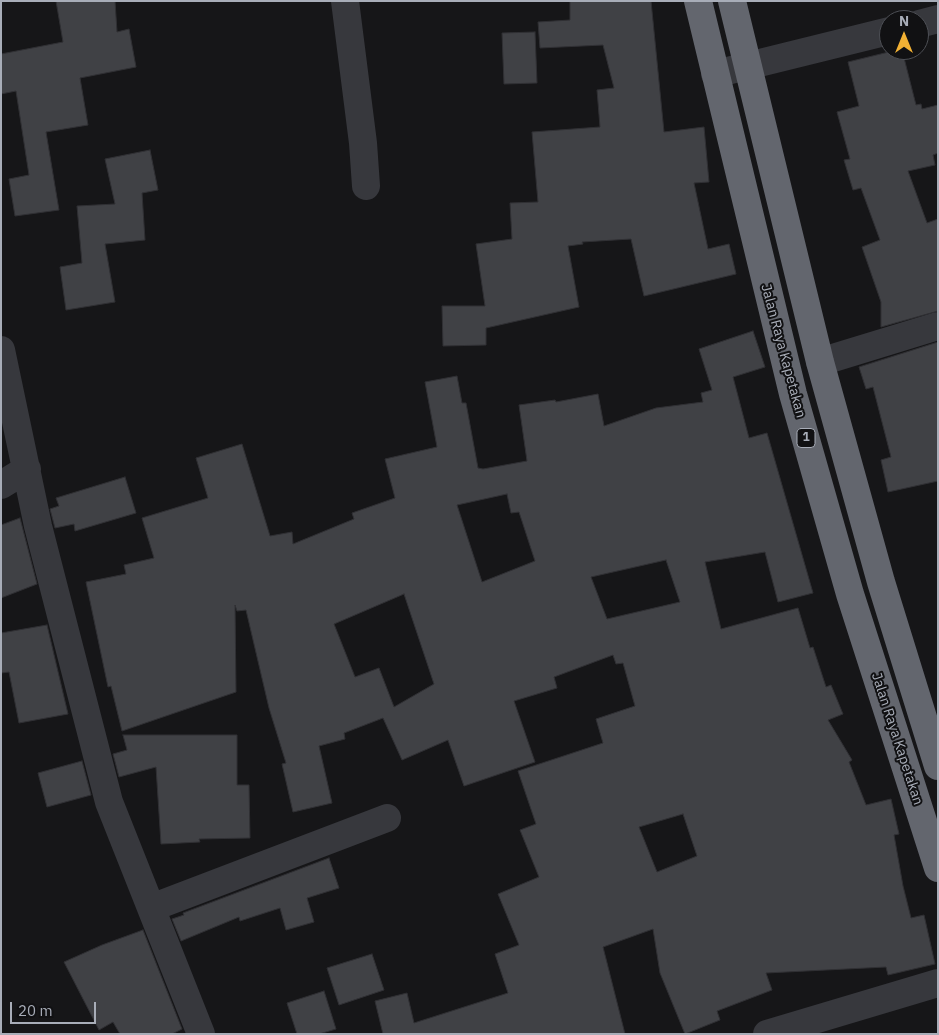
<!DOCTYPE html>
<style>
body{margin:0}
#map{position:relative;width:939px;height:1035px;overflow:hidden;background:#161618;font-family:"IBM Plex Sans",sans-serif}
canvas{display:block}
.frame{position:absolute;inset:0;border:2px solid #a8adb8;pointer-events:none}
.north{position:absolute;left:879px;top:10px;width:50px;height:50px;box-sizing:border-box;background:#111113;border:1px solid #4d4f55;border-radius:50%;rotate:0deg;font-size:14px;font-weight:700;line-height:20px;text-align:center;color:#a8adb8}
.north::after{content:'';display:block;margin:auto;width:18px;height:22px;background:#f2b134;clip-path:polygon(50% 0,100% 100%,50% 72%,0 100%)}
.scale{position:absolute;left:10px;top:1002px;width:86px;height:22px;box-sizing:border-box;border:2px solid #a8adb8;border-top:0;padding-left:6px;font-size:15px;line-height:18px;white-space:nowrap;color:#a8adb8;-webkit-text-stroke:4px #111113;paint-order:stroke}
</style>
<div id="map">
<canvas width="939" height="1035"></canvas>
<div class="frame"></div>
<div class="north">N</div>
<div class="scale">20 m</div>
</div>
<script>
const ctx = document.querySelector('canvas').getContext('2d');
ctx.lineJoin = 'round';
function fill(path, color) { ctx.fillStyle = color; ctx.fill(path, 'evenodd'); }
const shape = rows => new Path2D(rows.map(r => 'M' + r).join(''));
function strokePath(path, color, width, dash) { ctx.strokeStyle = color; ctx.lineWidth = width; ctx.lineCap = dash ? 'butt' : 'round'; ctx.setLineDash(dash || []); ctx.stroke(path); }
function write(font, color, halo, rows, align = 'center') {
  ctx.font = font + ' "IBM Plex Sans",sans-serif'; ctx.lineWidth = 4; ctx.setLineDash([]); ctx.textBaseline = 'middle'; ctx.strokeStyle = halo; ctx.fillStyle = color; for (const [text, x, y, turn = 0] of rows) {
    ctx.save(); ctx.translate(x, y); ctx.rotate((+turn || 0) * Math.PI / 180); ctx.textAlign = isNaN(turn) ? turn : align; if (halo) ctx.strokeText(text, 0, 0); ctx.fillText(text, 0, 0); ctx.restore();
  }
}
const building = shape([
 [56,1,115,1,117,32,129,29,136,67,80,78,88,125,46,132,59,210,15,216,9,179,29,175,16,91,1,94,1,54,63,42,56,1],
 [570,1,651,1,664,132,704,127,709,182,694,183,708,249,729,244,736,274,644,296,631,239,582,242,583,244,568,246,579,307,486,328,486,345,443,346,442,306,485,306,476,244,512,239,510,203,538,202,532,132,600,127,597,90,614,88,603,45,540,48,538,22,570,20,570,1],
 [535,32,537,83,504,84,502,33,535,32],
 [897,50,902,50,916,105,921,104,922,109,938,105,938,153,933,155,935,165,908,171,927,223,938,219,938,311,881,327,881,302,862,247,880,240,861,188,853,190,844,160,850,159,837,112,859,106,848,62,897,50],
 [150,150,158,190,142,193,145,240,105,244,115,302,66,310,60,267,82,263,77,206,115,204,105,159,150,150],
 [753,331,765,367,733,377,749,438,767,433,813,593,778,602,765,552,705,562,721,629,798,608,810,648,813,647,826,687,831,685,843,714,828,720,852,760,849,762,866,805,891,799,899,834,894,835,903,886,911,918,924,915,935,964,888,975,886,967,766,973,772,990,717,1011,720,1020,685,1034,660,973,653,929,603,947,625,1034,383,1034,375,1001,407,993,414,1023,508,993,495,954,519,945,498,894,539,877,520,830,536,824,518,771,603,743,596,719,635,706,623,663,616,664,613,655,554,677,557,688,514,701,535,762,464,786,448,740,402,760,383,718,344,733,345,739,319,746,332,803,293,812,282,764,286,763,269,708,246,610,237,611,235,605,236,692,122,731,111,686,108,687,86,582,126,574,124,565,154,558,142,518,208,498,196,458,242,444,270,536,292,532,293,544,354,519,352,513,395,498,385,459,437,447,425,382,457,376,462,403,466,403,478,468,483,469,527,461,519,405,555,400,556,402,598,394,604,426,656,408,703,402,701,393,712,390,699,349,753,331],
 [507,494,511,513,519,512,535,561,482,582,457,505,507,494],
 [666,560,680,602,607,619,591,577,666,560],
 [404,594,434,684,394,707,379,668,355,677,334,624,404,594],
 [683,814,697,856,657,872,639,827,683,814],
 [938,342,938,481,888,492,881,460,891,457,873,387,866,389,859,367,938,342],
 [125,477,136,513,75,531,74,524,55,528,50,509,59,506,56,498,125,477],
 [20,518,37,584,1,598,1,525,20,518],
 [47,625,68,714,19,723,9,672,1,673,1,633,47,625],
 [123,735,237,735,237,785,249,785,250,838,199,839,200,842,161,844,156,767,119,777,113,754,127,750,123,735],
 [82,761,91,795,47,807,38,773,82,761],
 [329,858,339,888,307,898,314,922,286,930,280,908,240,921,239,917,181,941,172,919,184,915,183,913,329,858],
 [143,930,182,1029,172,1034,120,1034,113,1022,99,1030,64,962,102,945,143,930],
 [372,954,384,990,339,1005,327,968,372,954],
 [324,991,336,1029,319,1034,297,1034,287,1003,324,991]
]);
const minor = shape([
 [345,1,363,143,366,186],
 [919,24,938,19],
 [715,74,889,31],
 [1,350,38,526,109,802,201,1034],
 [820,362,938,326],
 [1,485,27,469],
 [151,908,387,818],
 [767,1034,938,983]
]);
const highway = shape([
 [698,1,793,394,850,594,938,868],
 [732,1,820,362,881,582,938,766]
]);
const shields = [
 [806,438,18]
];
const shieldNames = [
 ["1",806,438]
];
const streetNames = [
 ["Jalan Raya Kapetakan",783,351,75],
 ["Jalan Raya Kapetakan",897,739,72]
];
fill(building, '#404145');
strokePath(building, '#303034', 1);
strokePath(minor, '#37383d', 28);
strokePath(highway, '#63666e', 28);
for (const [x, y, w] of shields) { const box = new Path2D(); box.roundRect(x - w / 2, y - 9.5, w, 19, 4); ctx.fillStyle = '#111113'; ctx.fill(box); strokePath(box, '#a8adb8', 1); }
write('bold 12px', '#a8adb8', null, shieldNames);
write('14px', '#a8adb8', '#111113', streetNames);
</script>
